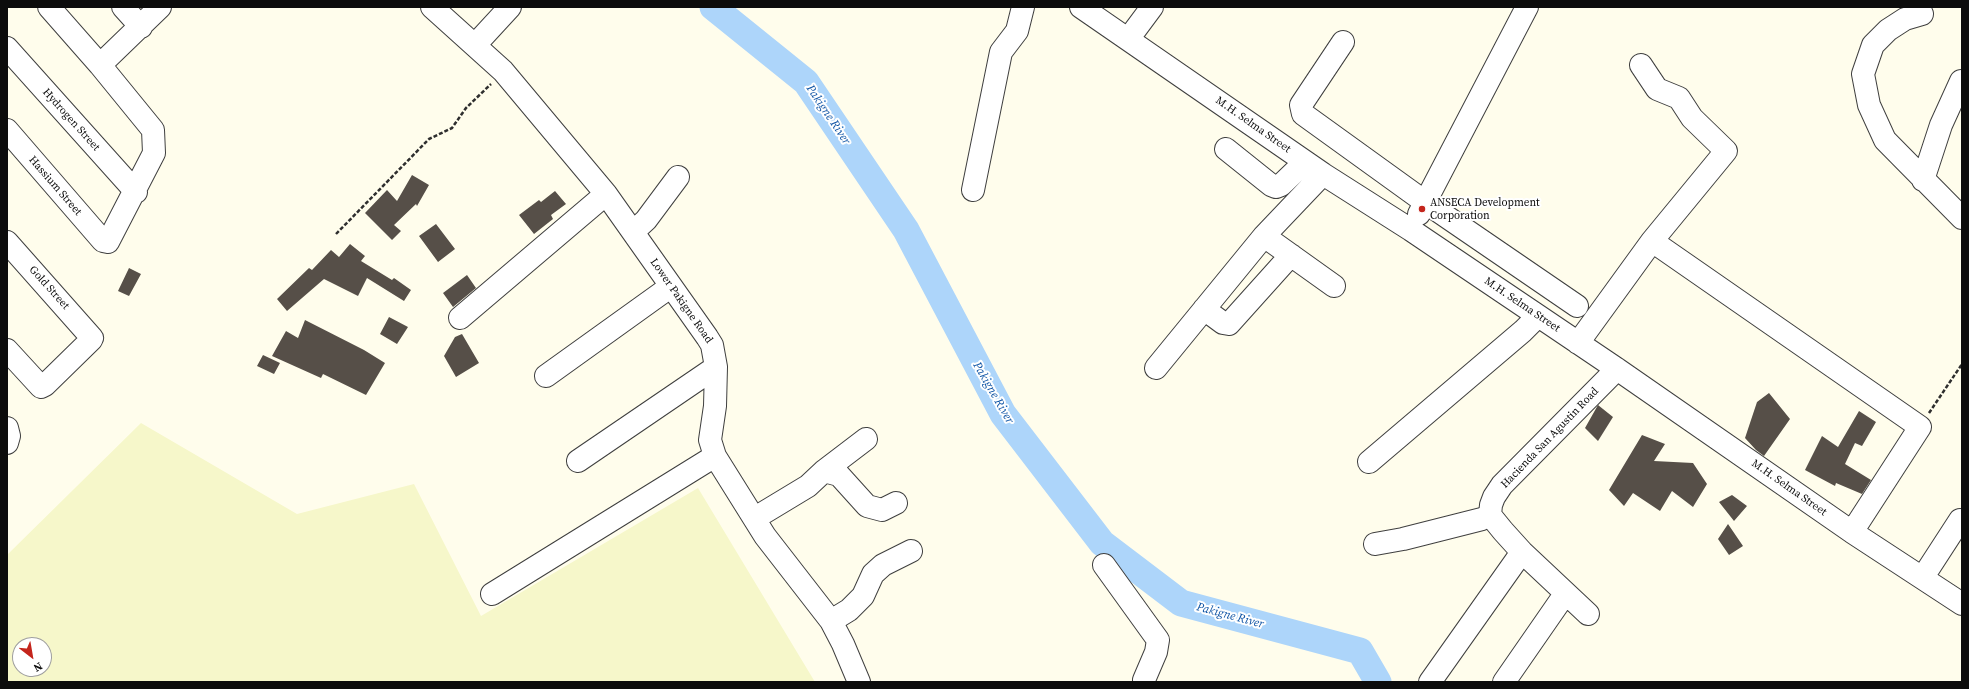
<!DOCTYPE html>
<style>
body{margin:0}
#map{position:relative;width:1969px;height:689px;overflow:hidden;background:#fffdec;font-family:"Source Serif 4",serif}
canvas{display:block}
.frame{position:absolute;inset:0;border:8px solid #0c0c0c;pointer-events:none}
.north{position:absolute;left:12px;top:637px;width:40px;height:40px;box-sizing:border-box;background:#fff;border:1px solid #9e9e9e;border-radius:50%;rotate:149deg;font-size:11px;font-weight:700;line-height:16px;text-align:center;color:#0c0c0c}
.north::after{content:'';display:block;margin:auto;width:14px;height:18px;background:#c4251c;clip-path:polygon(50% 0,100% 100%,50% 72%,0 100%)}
</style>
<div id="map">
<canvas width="1969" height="689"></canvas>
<div class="frame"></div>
<div class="north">N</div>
</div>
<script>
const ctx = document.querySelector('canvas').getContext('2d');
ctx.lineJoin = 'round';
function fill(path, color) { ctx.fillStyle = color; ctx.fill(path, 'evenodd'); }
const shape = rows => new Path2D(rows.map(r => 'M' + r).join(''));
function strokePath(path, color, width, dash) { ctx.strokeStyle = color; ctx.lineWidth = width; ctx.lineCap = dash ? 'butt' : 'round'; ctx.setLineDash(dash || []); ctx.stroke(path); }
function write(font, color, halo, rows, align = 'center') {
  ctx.font = font + ' "Source Serif 4",serif'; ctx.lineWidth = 4; ctx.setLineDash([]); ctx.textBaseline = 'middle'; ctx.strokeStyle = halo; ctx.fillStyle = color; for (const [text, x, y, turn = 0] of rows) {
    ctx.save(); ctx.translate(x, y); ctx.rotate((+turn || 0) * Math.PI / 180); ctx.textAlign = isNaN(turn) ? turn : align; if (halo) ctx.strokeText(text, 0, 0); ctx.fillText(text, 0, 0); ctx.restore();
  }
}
const farmland = shape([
 [141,423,297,514,414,484,481,616,698,488,815,682,7,682,7,555],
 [20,645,44,645,44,669,20,669]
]);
const river = shape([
 [713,7,806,82,906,230,1003,414,1102,543,1181,603,1360,651,1378,682]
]);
const building = shape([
 [412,175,429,185,417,206,416,204,394,225,401,231,392,240,365,213,387,190,397,201],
 [555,191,566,204,551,215,553,219,534,234,519,215,539,200,541,202],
 [436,224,455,249,438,262,419,236],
 [350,244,365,256,361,261,392,280,394,278,411,290,404,301,367,278,358,296,324,279,287,311,277,299,309,268,312,270,331,250,339,257],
 [129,268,141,274,129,296,118,291],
 [467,275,476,288,453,307,443,293],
 [389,317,408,327,397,344,380,334],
 [305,320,364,350,385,363,366,395,323,374,321,378,272,356,286,331,298,338],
 [462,334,479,363,456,377,444,356,455,337],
 [263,355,280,363,274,374,257,366],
 [1769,393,1790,419,1764,456,1756,450,1745,438,1757,402],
 [1598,405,1613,417,1598,441,1585,428],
 [1859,411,1876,422,1862,446,1855,443,1845,464,1871,480,1862,494,1836,483,1835,486,1805,470,1822,436,1838,447],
 [1642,435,1665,444,1654,461,1693,463,1707,484,1693,507,1672,491,1660,511,1633,493,1624,506,1609,490],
 [1732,495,1747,506,1734,521,1719,502],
 [1728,524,1743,546,1729,555,1718,539]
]);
const path = shape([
 [336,234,429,139,452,128,466,108,491,84],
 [1929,413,1962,364]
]);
const minor = shape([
 [123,7,141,27],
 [432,7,503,71,606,194,707,337,712,345,716,367,715,406,710,440,715,456,765,536,831,621,843,644,859,682],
 [1081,7,1323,174,1411,230,1617,369,1852,532,1962,604],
 [1922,14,1905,19,1888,30,1873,45,1863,74,1869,105,1885,140,1962,218],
 [1129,38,1152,7],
 [1343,42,1301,105,1303,114,1425,202,1577,306],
 [475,45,510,7],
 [7,48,136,192],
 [100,65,160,7],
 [7,130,103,241,108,242,154,153,153,130,100,65,49,7],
 [1226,149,1271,185,1276,187,1281,185,1305,162],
 [1923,180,1941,125,1961,81],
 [973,190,1001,52,1017,31,1023,7],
 [1419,214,1527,7],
 [633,232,646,220,678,177],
 [1264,236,1334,286],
 [1652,241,1920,427,1852,532],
 [7,242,92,338,91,340,45,385,41,387,7,350],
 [1204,309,1223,323,1229,324,1291,255],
 [460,318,606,194],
 [1578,343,1652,241,1726,151,1692,118,1679,98,1657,89,1641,65],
 [1156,368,1264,236,1323,174],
 [546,376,670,287],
 [7,428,9,436,7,443],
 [578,461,716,367],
 [1369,462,1523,331,1538,316],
 [824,471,839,475,867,506,882,510,896,503],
 [755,518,808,486,824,471,866,439],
 [1375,544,1403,539,1482,519,1490,515],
 [1104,565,1158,640,1156,652,1144,680],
 [1923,577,1960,520],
 [492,594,715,456],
 [1588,614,1522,552,1503,531,1490,515,1491,505,1494,497,1502,485,1617,369],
 [831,621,849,610,863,596,873,574,883,565,911,551],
 [1430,682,1522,552],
 [1504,682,1565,594]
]);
const markers = [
 [1422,209,4,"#c4251c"]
];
const streetNames = [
 ["Hydrogen Street",71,120,48],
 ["M.H. Selma Street",1253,125,35],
 ["Hassium Street",55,186,49],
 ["Gold Street",49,288,48],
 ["Lower Pakigne Road",681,301,55],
 ["M.H. Selma Street",1522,305,34],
 ["Hacienda San Agustin Road",1550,438,-46],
 ["M.H. Selma Street",1789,488,35]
];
const poiNames = [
 ["ANSECA Development",1430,203],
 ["Corporation",1430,216]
];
const waterNames = [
 ["Pakigne River",828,115,56],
 ["Pakigne River",993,393,60],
 ["Pakigne River",1230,616,15]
];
fill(farmland, '#f6f7ca');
strokePath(river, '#add5fa', 27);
fill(building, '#564f48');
strokePath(minor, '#3f3f3f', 24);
strokePath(path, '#2e2e2e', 2.5, [4, 2]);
strokePath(minor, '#fff', 22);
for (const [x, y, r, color] of markers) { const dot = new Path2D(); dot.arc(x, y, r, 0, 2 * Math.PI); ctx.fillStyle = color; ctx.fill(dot); strokePath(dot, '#fff', 1.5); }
write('11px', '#0c0c0c', '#fff', streetNames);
write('11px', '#0c0c0c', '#fff', poiNames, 'left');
write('italic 12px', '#0f54a5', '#fff', waterNames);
</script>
